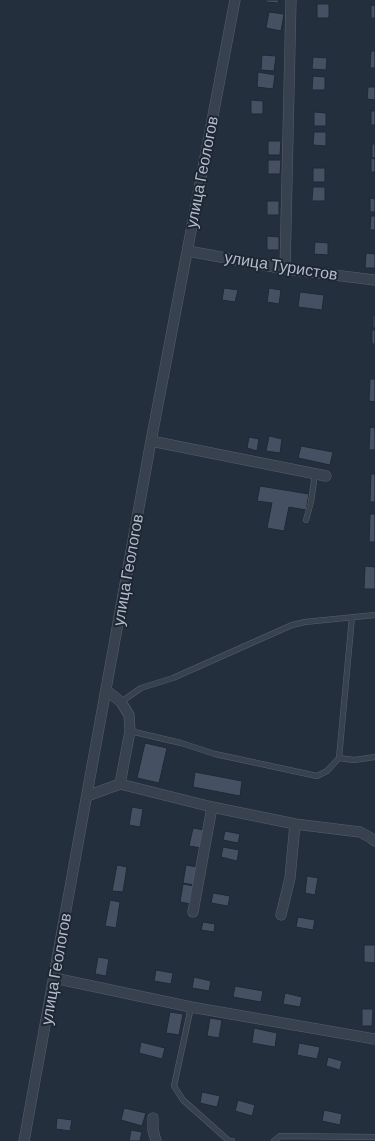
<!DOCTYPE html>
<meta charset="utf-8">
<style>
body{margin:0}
canvas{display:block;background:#242f3e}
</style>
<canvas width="375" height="1141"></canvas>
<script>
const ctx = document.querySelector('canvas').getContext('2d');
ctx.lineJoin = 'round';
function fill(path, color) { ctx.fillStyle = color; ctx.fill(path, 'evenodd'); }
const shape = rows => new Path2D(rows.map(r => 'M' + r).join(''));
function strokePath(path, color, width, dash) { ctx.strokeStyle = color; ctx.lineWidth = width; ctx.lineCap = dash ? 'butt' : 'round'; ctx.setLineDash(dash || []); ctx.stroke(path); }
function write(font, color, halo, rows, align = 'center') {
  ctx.font = font + ' Barlow,sans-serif'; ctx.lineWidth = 4; ctx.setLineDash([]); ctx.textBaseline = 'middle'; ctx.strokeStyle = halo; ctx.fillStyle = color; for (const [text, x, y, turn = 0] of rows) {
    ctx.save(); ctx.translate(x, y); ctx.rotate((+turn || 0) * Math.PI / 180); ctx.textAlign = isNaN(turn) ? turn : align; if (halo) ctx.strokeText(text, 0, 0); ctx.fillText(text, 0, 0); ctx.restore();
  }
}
const building = shape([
 [266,0,279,0,278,3,266,2,266,0],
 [317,4,329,4,329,18,317,18,317,4],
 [371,5,375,6,375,18,371,18,371,5],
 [269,12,284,14,281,31,266,28,269,12],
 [371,51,375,51,375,68,370,68,371,51],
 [262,55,276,56,274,71,261,70,262,55],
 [313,57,327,58,326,70,312,69,313,57],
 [258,72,275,75,273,89,257,87,258,72],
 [313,76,325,77,325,90,312,90,313,76],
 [368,87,375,87,375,100,367,99,368,87],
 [251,100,263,101,263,114,251,114,251,100],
 [371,111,375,111,375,125,371,125,371,111],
 [314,112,326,113,326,126,314,126,314,112],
 [314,132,326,132,326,146,313,145,314,132],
 [268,141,281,141,280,155,268,155,268,141],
 [372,144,375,144,375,158,372,158,372,144],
 [371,158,375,159,375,172,371,172,371,158],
 [268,160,281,160,280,174,268,174,268,160],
 [313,168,325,168,325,182,313,182,313,168],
 [313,187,325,187,325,201,312,201,313,187],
 [370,198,375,199,375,212,370,212,370,198],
 [267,201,279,201,279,215,267,215,267,201],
 [371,216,375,216,375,230,370,230,371,216],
 [267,236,279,237,279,250,267,250,267,236],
 [315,242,328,243,328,255,314,254,315,242],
 [366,253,375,254,375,268,365,268,366,253],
 [224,288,238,290,235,302,222,300,224,288],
 [269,288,281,290,279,304,267,302,269,288],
 [300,292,324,295,322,310,298,307,300,292],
 [373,315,375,315,375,328,373,328,373,315],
 [372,330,375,330,375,344,372,344,372,330],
 [370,379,375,379,375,402,369,401,370,379],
 [370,427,375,428,375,450,369,450,370,427],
 [269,436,282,439,280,453,266,451,269,436],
 [249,437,259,439,257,451,247,448,249,437],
 [301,446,333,452,330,465,298,458,301,446],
 [371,474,375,474,375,502,370,502,371,474],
 [260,486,309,494,306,510,289,507,284,531,267,528,272,503,257,501,260,486],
 [370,514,375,514,375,542,369,542,370,514],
 [365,566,375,567,375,589,364,589,365,566],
 [145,743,167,748,159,783,137,778,145,743],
 [195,772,242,781,240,796,193,787,195,772],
 [132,807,143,809,140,827,129,825,132,807],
 [193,828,204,830,201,848,189,846,193,828],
 [225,831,240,834,238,843,223,840,225,831],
 [223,847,239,850,237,861,221,857,223,847],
 [117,865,127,867,123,892,112,891,117,865],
 [186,865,197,867,194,885,183,883,186,865],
 [307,876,318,878,315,895,305,893,307,876],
 [183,884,194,886,191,904,180,902,183,884],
 [213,893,230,896,228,906,211,903,213,893],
 [110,900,120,902,116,928,105,926,110,900],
 [298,917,315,920,313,930,296,927,298,917],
 [203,922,215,924,214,932,201,930,203,922],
 [364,945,375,945,375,963,364,962,364,945],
 [98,957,109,959,106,976,95,974,98,957],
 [156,970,173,973,171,984,154,981,156,970],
 [194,977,211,981,209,991,192,988,194,977],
 [235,986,263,991,261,1002,233,997,235,986],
 [285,993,302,997,300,1007,283,1004,285,993],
 [362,1009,373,1009,372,1026,362,1026,362,1009],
 [170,1012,183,1014,179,1035,166,1033,170,1012],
 [210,1018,222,1020,219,1038,207,1036,210,1018],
 [254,1028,277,1033,275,1047,252,1043,254,1028],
 [141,1042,165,1048,162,1059,139,1053,141,1042],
 [299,1043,320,1047,317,1059,297,1055,299,1043],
 [328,1057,342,1061,340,1070,326,1066,328,1057],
 [202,1092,220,1096,217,1107,200,1103,202,1092],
 [238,1100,255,1105,252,1116,235,1111,238,1100],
 [124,1108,146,1113,142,1126,121,1120,124,1108],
 [324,1110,342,1114,340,1125,322,1121,324,1110],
 [57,1118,72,1120,70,1131,56,1129,57,1118],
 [131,1130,142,1132,140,1141,129,1141,131,1130]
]);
const lane = shape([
 [306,520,311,502,315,474],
 [121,702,141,688,173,678,292,625,305,622,375,615],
 [130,731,181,743,215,754,317,776,327,771,339,758,352,617],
 [339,758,354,760,375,757],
 [191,1007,174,1086,183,1100,229,1141,232,1141],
 [274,1141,280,1136,375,1137]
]);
const street = shape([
 [188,251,285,269,375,280],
 [285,269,291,0],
 [151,441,326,476],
 [106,690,121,702,129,715,130,731,120,784],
 [87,796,120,784,212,807,295,824,360,832,371,838,375,841],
 [193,912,212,807],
 [281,915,290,878,295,824],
 [54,978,191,1007,375,1039],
 [153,1118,153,1130,156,1141],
 [24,1141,151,441,235,0]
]);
const streetNames = [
 ["улица Геологов",202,172,-79],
 ["улица Туристов",281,266,9],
 ["улица Геологов",128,570,-80],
 ["улица Геологов",56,969,-80]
];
fill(building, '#455162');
strokePath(building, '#1f2835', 1);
strokePath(lane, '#565f6c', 6);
strokePath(street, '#565f6c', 11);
strokePath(lane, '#38414e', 5);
strokePath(street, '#38414e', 10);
write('16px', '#b4bcc9', '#1d2633', streetNames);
</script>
